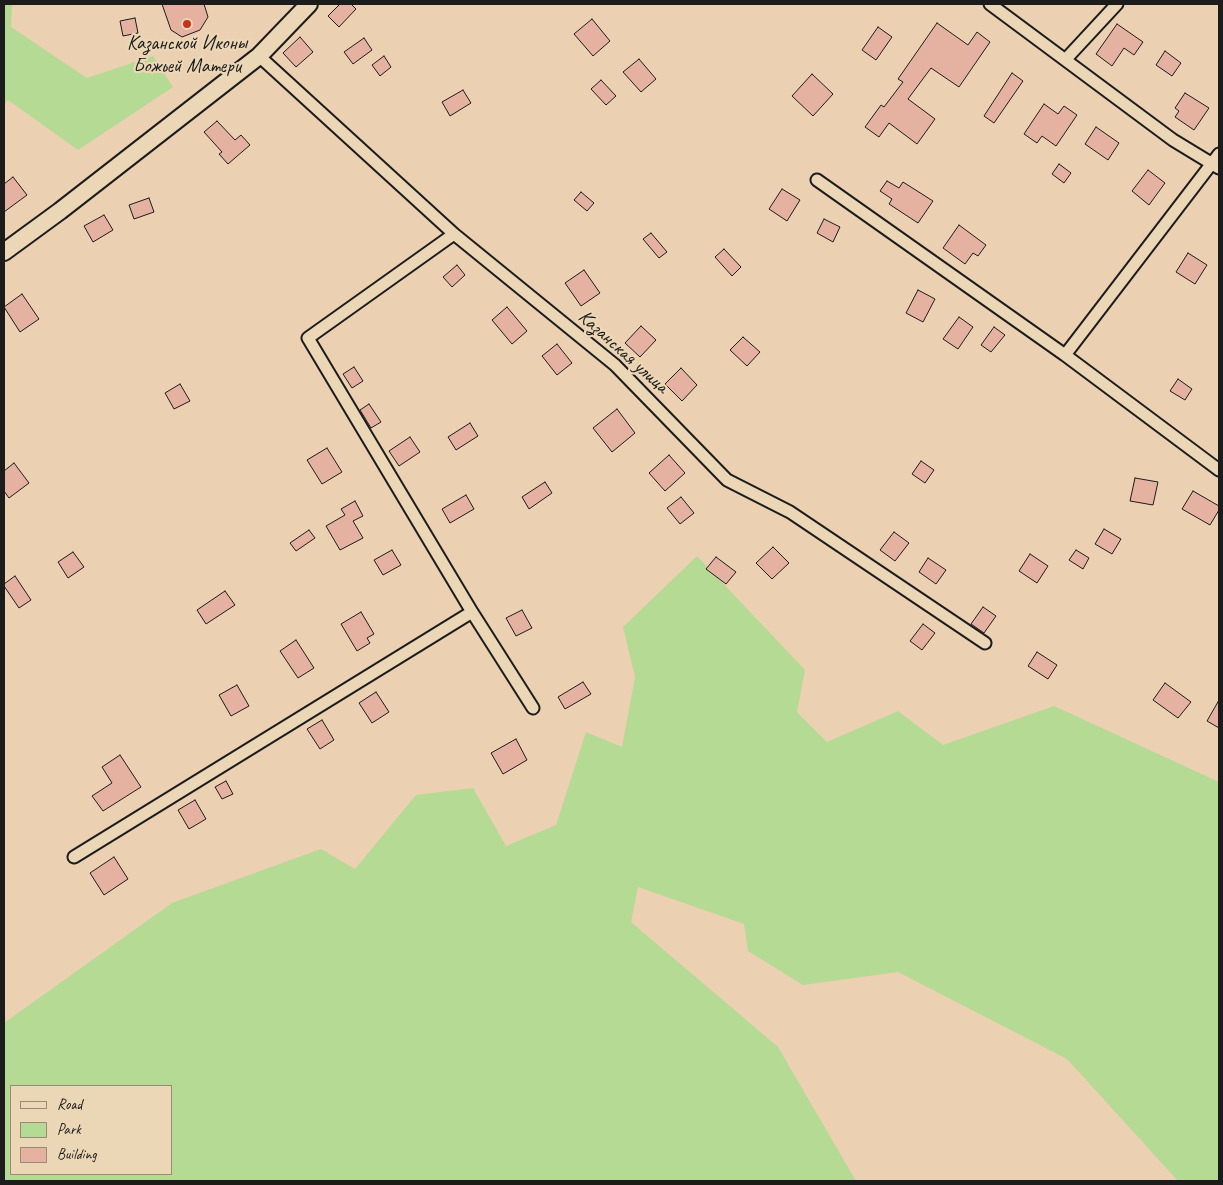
<!DOCTYPE html>
<meta charset="utf-8">
<style>
body{margin:0}
#map{position:relative;width:1223px;height:1185px;overflow:hidden;background:#ecd0b2;font-family:Caveat,sans-serif}
canvas{display:block}
.frame{position:absolute;inset:0;border:5px solid #1c1c1c;pointer-events:none}
.legend{position:absolute;left:10px;top:1085px;width:162px;height:90px;box-sizing:border-box;background:#ebd6b5;border:1px solid #988c78;margin:0;padding:6px 9px;list-style:none;font-size:15px;color:#1c1c1c}
.legend li{display:flex;align-items:center;gap:10px;height:25px}
.legend b{width:25px;border:1px solid #988c78}
</style>
<div id="map">
<canvas width="1223" height="1185"></canvas>
<div class="frame"></div>
<ul class="legend">
<li><b style="height:6px;background:#ebd6b5"></b>Road</li>
<li><b style="height:14px;background:#b5da94"></b>Park</li>
<li><b style="height:14px;background:#e5b1a0"></b>Building</li>
</ul>
</div>
<script>
const ctx = document.querySelector('canvas').getContext('2d');
ctx.lineJoin = 'round';
function fill(path, color) { ctx.fillStyle = color; ctx.fill(path, 'evenodd'); }
const shape = rows => new Path2D(rows.map(r => 'M' + r).join(''));
function strokePath(path, color, width, dash) { ctx.strokeStyle = color; ctx.lineWidth = width; ctx.lineCap = dash ? 'butt' : 'round'; ctx.setLineDash(dash || []); ctx.stroke(path); }
function write(font, color, halo, rows, align = 'center') {
  ctx.font = font + ' Caveat,sans-serif'; ctx.lineWidth = 4.5; ctx.setLineDash([]); ctx.textBaseline = 'middle'; ctx.strokeStyle = halo; ctx.fillStyle = color; for (const [text, x, y, turn = 0] of rows) {
    ctx.save(); ctx.translate(x, y); ctx.rotate((+turn || 0) * Math.PI / 180); ctx.textAlign = isNaN(turn) ? turn : align; if (halo) ctx.strokeText(text, 0, 0); ctx.fillText(text, 0, 0); ctx.restore();
  }
}
const green = shape([
 [4,4,12,4,11,27,87,78,153,56,173,87,78,150,8,100,4,105],
 [697,556,805,670,797,712,827,742,898,711,943,745,1054,706,1219,782,1219,1181,1178,1181,1067,1059,898,972,803,985,748,951,744,924,638,887,631,922,778,1047,856,1181,4,1181,4,1023,172,903,321,849,355,869,416,795,473,788,506,846,556,825,586,732,622,747,635,677,623,627],
 [11,1086,171,1086,171,1174,11,1174]
]);
const building = shape([
 [162,4,204,4,208,17,200,30,182,37,171,30,162,4],
 [340,4,351,4,356,9,339,27,328,16,340,4],
 [135,18,138,33,123,36,120,21,135,18],
 [592,19,610,41,593,56,574,34,592,19],
 [937,23,968,45,977,32,990,42,959,87,931,68,908,99,935,119,917,144,889,123,879,137,865,127,881,105,884,107,903,82,898,79,937,23],
 [1117,24,1143,42,1134,55,1124,48,1112,66,1096,54,1117,24],
 [878,27,892,37,876,60,862,50,878,27],
 [300,37,313,52,296,67,283,53,300,37],
 [364,38,372,50,353,64,344,52,364,38],
 [1165,51,1181,63,1172,76,1156,65,1165,51],
 [384,56,391,67,380,76,372,65,384,56],
 [639,59,656,79,641,92,623,72,639,59],
 [1012,73,1023,81,994,123,984,116,1012,73],
 [812,74,833,94,813,116,792,96,812,74],
 [601,80,616,96,606,105,591,89,601,80],
 [463,90,471,103,450,116,442,102,463,90],
 [1185,93,1209,108,1194,130,1175,117,1179,111,1175,108,1185,93],
 [1044,104,1058,114,1064,106,1077,115,1056,146,1042,136,1037,143,1024,134,1044,104],
 [217,121,235,140,241,135,250,145,228,164,219,154,222,152,204,132,217,121],
 [1096,127,1119,143,1108,160,1085,144,1096,127],
 [1059,164,1071,173,1064,183,1052,174,1059,164],
 [1148,170,1165,183,1149,205,1132,191,1148,170],
 [13,177,27,195,4,212,4,184,13,177],
 [887,181,899,188,903,182,933,201,918,223,889,204,892,199,880,191,887,181],
 [782,189,800,200,787,221,769,209,782,189],
 [581,192,594,203,587,211,574,200,581,192],
 [149,198,154,212,134,219,129,205,149,198],
 [104,215,113,230,93,242,84,226,104,215],
 [824,219,840,227,833,242,817,233,824,219],
 [959,225,986,245,978,256,973,253,965,264,943,248,959,225],
 [651,233,667,252,659,258,643,239,651,233],
 [724,249,741,267,732,276,715,257,724,249],
 [1188,253,1207,265,1195,284,1176,272,1188,253],
 [457,265,465,275,452,287,443,277,457,265],
 [584,270,600,293,581,306,565,283,584,270],
 [918,290,935,299,923,322,906,313,918,290],
 [22,294,39,319,20,332,4,307,22,294],
 [507,307,527,331,512,344,492,320,507,307],
 [959,317,973,327,958,349,943,339,959,317],
 [641,326,656,340,640,357,625,343,641,326],
 [994,327,1005,335,991,352,981,345,994,327],
 [743,337,760,352,747,366,730,350,743,337],
 [557,344,572,363,557,375,542,356,557,344],
 [354,367,363,381,352,388,343,374,354,367],
 [681,368,697,385,682,401,665,384,681,368],
 [1178,379,1192,389,1185,400,1170,391,1178,379],
 [180,384,190,401,174,409,165,393,180,384],
 [369,404,381,422,371,428,360,410,369,404],
 [617,409,635,433,612,452,593,428,617,409],
 [470,423,478,436,456,450,448,437,470,423],
 [410,437,420,452,399,466,389,451,410,437],
 [327,448,342,472,322,484,307,460,327,448],
 [669,455,685,473,665,491,649,473,669,455],
 [921,461,934,470,925,483,912,474,921,461],
 [14,463,29,483,9,498,4,491,4,471,14,463],
 [1135,478,1158,482,1153,505,1130,501,1135,478],
 [545,482,552,493,529,509,522,497,545,482],
 [1193,491,1219,506,1219,510,1210,525,1182,509,1193,491],
 [466,495,474,509,450,523,442,509,466,495],
 [681,497,694,513,680,524,667,508,681,497],
 [355,501,363,516,353,521,363,538,340,550,326,526,345,515,341,509,355,501],
 [1104,529,1121,539,1112,554,1095,544,1104,529],
 [309,530,315,538,296,551,290,543,309,530],
 [894,532,909,543,895,561,880,550,894,532],
 [773,547,789,563,772,579,756,563,773,547],
 [392,550,401,565,383,575,374,560,392,550],
 [1076,550,1089,558,1083,569,1069,560,1076,550],
 [73,552,84,567,68,578,58,562,73,552],
 [1030,554,1048,566,1037,583,1019,571,1030,554],
 [716,557,736,572,726,584,706,569,716,557],
 [928,558,946,570,936,584,919,572,928,558],
 [15,576,31,600,19,608,4,586,4,584,15,576],
 [225,591,235,605,206,624,197,610,225,591],
 [983,607,996,616,984,633,971,624,983,607],
 [522,610,532,628,516,636,506,618,522,610],
 [361,612,374,634,367,638,370,643,357,651,341,624,361,612],
 [923,624,935,633,922,650,910,641,923,624],
 [296,640,314,668,298,678,280,651,296,640],
 [1037,652,1057,665,1048,679,1028,666,1037,652],
 [583,682,591,694,565,709,558,697,583,682],
 [1165,683,1191,702,1178,718,1153,700,1165,683],
 [237,685,249,706,231,716,219,695,237,685],
 [376,692,389,712,372,723,359,703,376,692],
 [1219,700,1219,728,1207,721,1219,700],
 [322,720,334,740,320,749,307,729,322,720],
 [516,739,527,760,503,774,491,753,516,739],
 [120,755,141,787,103,811,92,796,112,783,102,767,120,755],
 [226,781,233,794,222,799,215,787,226,781],
 [195,800,206,819,189,829,178,810,195,800],
 [114,857,128,879,104,895,90,873,114,857]
]);
const street = shape([
 [990,4,1173,140,1219,168],
 [259,56,454,234,615,365,727,480,790,512,985,643],
 [1066,59,1117,4],
 [817,180,1065,355,1219,470],
 [454,234,308,338,472,612,533,708],
 [1065,355,1219,154],
 [74,857,472,612]
]);
const secondary = shape([
 [4,252,60,211,259,56,309,4]
]);
const markers = [
 [187,24,5,"#c8321e"]
];
const poiNames = [
 ["Казанской Иконы",187,44],
 ["Божьей Матери",187,67]
];
const streetNames = [
 ["Казанская улица",623,352,42]
];
fill(green, '#b5da94');
fill(building, '#e5b1a0');
strokePath(building, '#1c1c1c', 1);
strokePath(street, '#1c1c1c', 15);
strokePath(secondary, '#1c1c1c', 20);
strokePath(street, '#ebd6b5', 11);
strokePath(secondary, '#ebd6b5', 16);
for (const [x, y, r, color] of markers) { const dot = new Path2D(); dot.arc(x, y, r, 0, 2 * Math.PI); ctx.fillStyle = color; ctx.fill(dot); strokePath(dot, '#ebd6b5', 2); }
write('20px', '#1c1c1c', '#ebd6b5', poiNames);
write('20px', '#1c1c1c', '#ebd6b5', streetNames);
</script>
